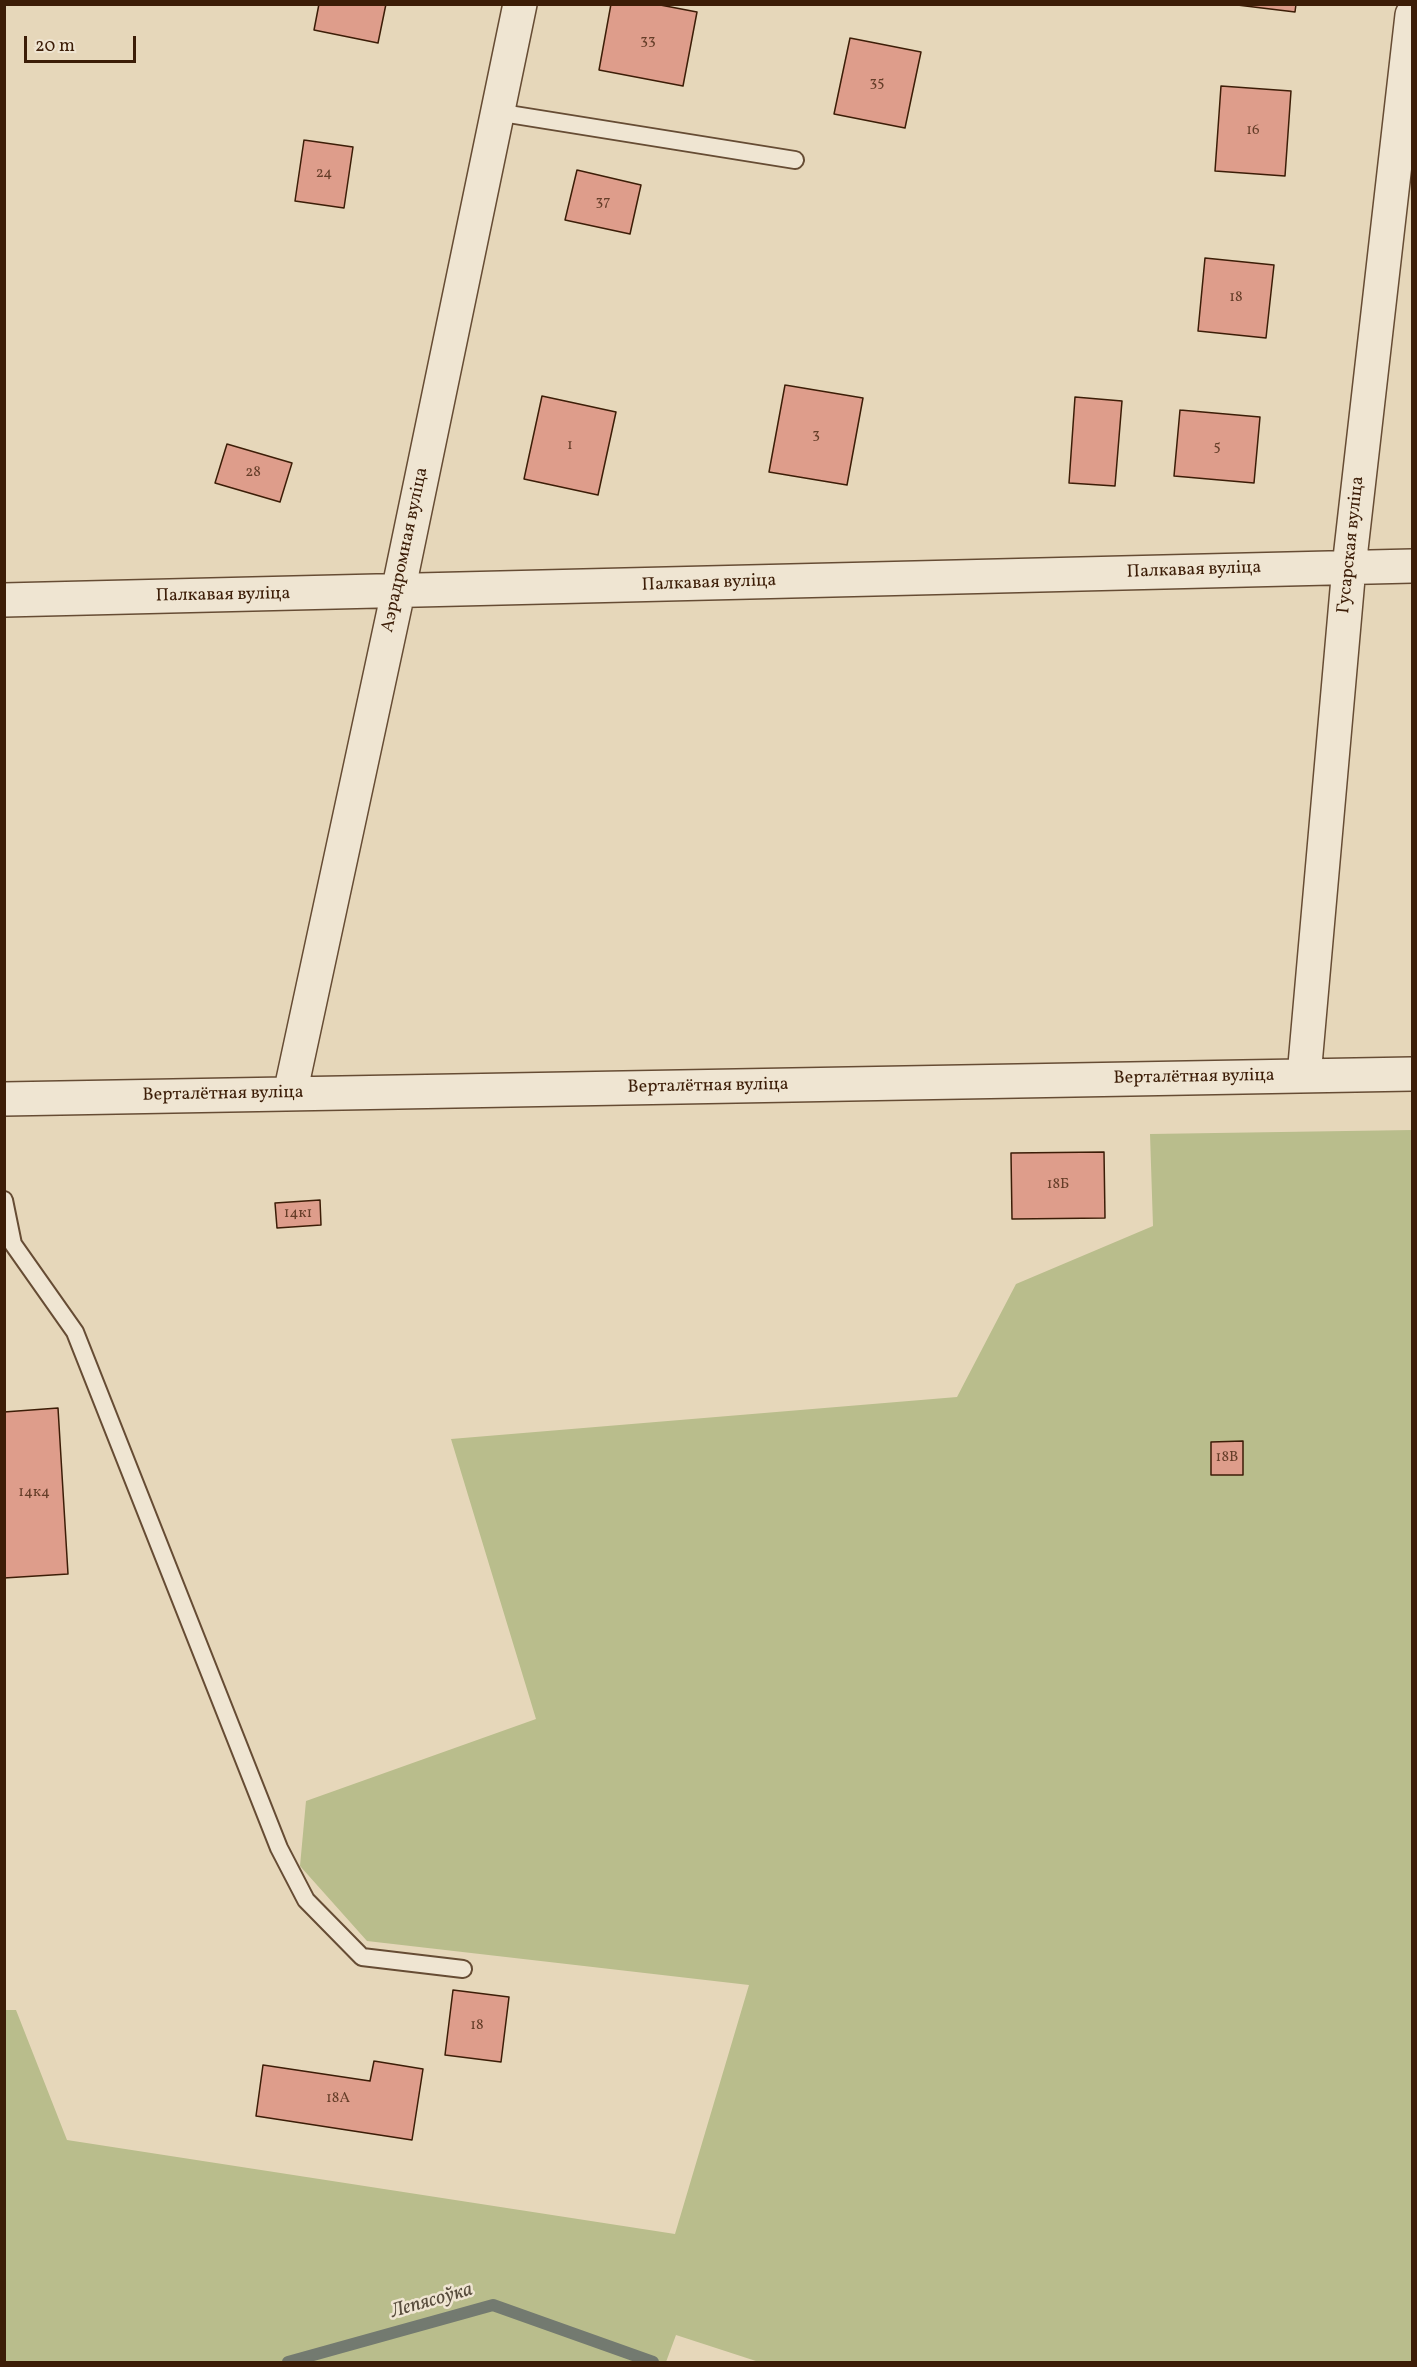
<!DOCTYPE html>
<meta charset="utf-8">
<style>
body{margin:0}
#map{position:relative;width:1417px;height:2367px;overflow:hidden;background:#e6d7ba;font-family:Vollkorn,serif}
canvas{display:block}
.frame{position:absolute;inset:0;border:6px solid #3c1d07;pointer-events:none}
.scale{position:absolute;left:24px;top:36px;width:112px;height:27px;box-sizing:border-box;border:3px solid #3c1d07;border-top:0;padding-left:8px;font-size:18px;line-height:21px;white-space:nowrap;color:#3c1d07;-webkit-text-stroke:4px #efe5d2;paint-order:stroke}
</style>
<div id="map">
<canvas width="1417" height="2367"></canvas>
<div class="frame"></div>
<div class="scale">20 m</div>
</div>
<script>
const ctx = document.querySelector('canvas').getContext('2d');
ctx.lineJoin = 'round';
function fill(path, color) { ctx.fillStyle = color; ctx.fill(path, 'evenodd'); }
const shape = rows => new Path2D(rows.map(r => 'M' + r).join(''));
function strokePath(path, color, width, dash) { ctx.strokeStyle = color; ctx.lineWidth = width; ctx.lineCap = dash ? 'butt' : 'round'; ctx.setLineDash(dash || []); ctx.stroke(path); }
function write(font, color, halo, rows, align = 'center') {
  ctx.font = font + ' Vollkorn,serif'; ctx.lineWidth = 5; ctx.setLineDash([]); ctx.textBaseline = 'middle'; ctx.strokeStyle = halo; ctx.fillStyle = color; for (const [text, x, y, turn = 0] of rows) {
    ctx.save(); ctx.translate(x, y); ctx.rotate((+turn || 0) * Math.PI / 180); ctx.textAlign = isNaN(turn) ? turn : align; if (halo) ctx.strokeText(text, 0, 0); ctx.fillText(text, 0, 0); ctx.restore();
  }
}
const green = shape([
 [1412,1130,1412,2362,759,2362,676,2335,666,2362,5,2362,5,2010,16,2010,67,2140,675,2234,749,1985,367,1941,300,1866,306,1801,536,1719,451,1439,957,1397,1016,1284,1153,1226,1150,1134]
]);
const stream = shape([
 [288,2362,493,2305,653,2362]
]);
const building = shape([
 [319,4,386,4,378,43,314,30,319,4],
 [611,4,655,4,697,12,683,86,599,70,611,4],
 [1229,4,1296,4,1295,12,1229,4],
 [850,38,921,52,905,128,834,114,850,38],
 [1221,86,1291,91,1285,176,1215,171,1221,86],
 [304,140,353,147,344,208,295,201,304,140],
 [577,170,641,185,630,234,565,220,577,170],
 [1205,258,1274,265,1266,338,1198,331,1205,258],
 [785,385,863,398,847,485,769,472,785,385],
 [542,396,616,412,598,495,524,479,542,396],
 [1075,397,1122,401,1115,486,1069,483,1075,397],
 [1180,410,1260,417,1254,483,1174,476,1180,410],
 [227,444,292,463,280,502,215,483,227,444],
 [1104,1152,1105,1218,1012,1219,1011,1153,1104,1152],
 [320,1200,321,1225,277,1228,275,1203,320,1200],
 [58,1408,68,1574,4,1578,4,1412,58,1408],
 [1243,1441,1243,1475,1211,1475,1211,1442,1243,1441],
 [453,1990,509,1997,501,2062,445,2055,453,1990],
 [374,2061,423,2069,412,2140,256,2116,263,2065,370,2081,374,2061]
]);
const service = shape([
 [496,112,795,160],
 [4,1200,13,1244,75,1332,279,1848,306,1900,362,1957,463,1969]
]);
const minor = shape([
 [4,600,1412,566],
 [1304,1076,1349,567,1412,15],
 [290,1094,398,592,520,4],
 [4,1099,1412,1074]
]);
const numberNames = [
 ["33",648,41],
 ["35",877,83],
 ["16",1253,131],
 ["24",324,174],
 ["37",603,202],
 ["18",1236,298],
 ["3",816,435],
 ["1",570,446],
 ["5",1217,447],
 ["28",253,473],
 ["18Б",1058,1185],
 ["14к1",298,1214],
 ["18В",1227,1458],
 ["14к4",34,1493],
 ["18",477,2026],
 ["18А",338,2099]
];
const streetNames = [
 ["Гусарская вуліца",1352,545,-84],
 ["Аэрадромная вуліца",406,550,-78],
 ["Палкавая вуліца",1194,571,-2],
 ["Палкавая вуліца",709,584,-2],
 ["Палкавая вуліца",223,596,-1],
 ["Верталётная вуліца",1194,1078,-1],
 ["Верталётная вуліца",708,1087,-1],
 ["Верталётная вуліца",223,1095,-1]
];
const waterNames = [
 ["Лепясоўка",432,2302,-16]
];
fill(green, '#b9bd8c');
strokePath(stream, '#737a70', 12);
fill(building, '#de9d8b');
strokePath(building, '#3c1d07', 1.5);
strokePath(service, '#664c34', 20);
strokePath(minor, '#664c34', 36);
strokePath(service, '#efe5d2', 16);
strokePath(minor, '#efe5d2', 33);
write('15px', '#643d28', null, numberNames);
write('18px', '#3c1d07', '#efe5d2', streetNames);
write('italic 20px', '#574c3c', '#efe5d2', waterNames);
</script>
